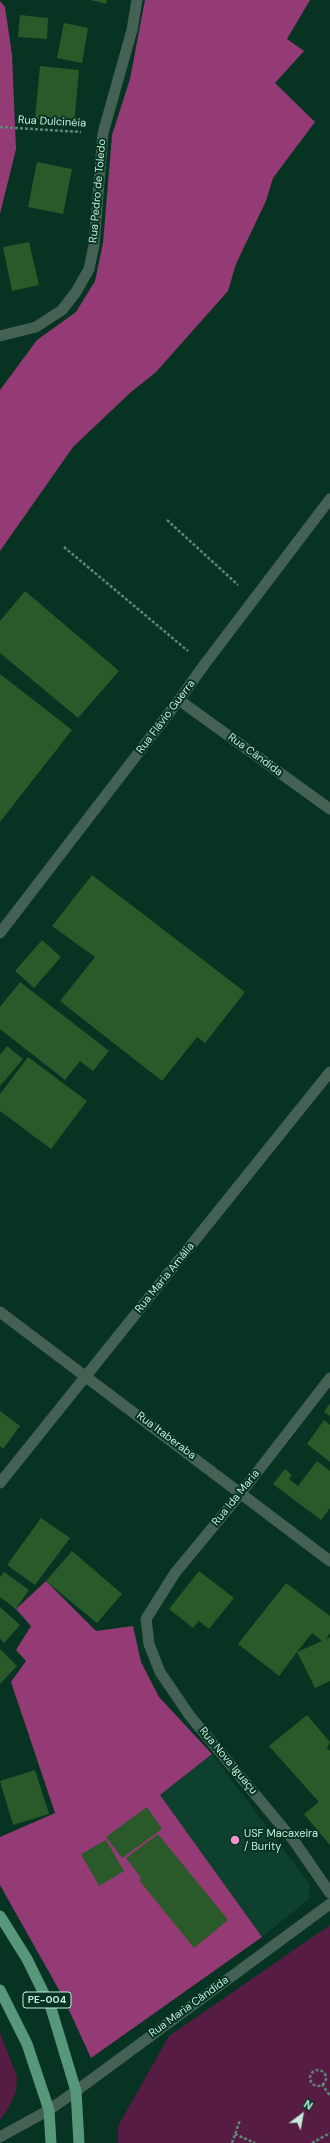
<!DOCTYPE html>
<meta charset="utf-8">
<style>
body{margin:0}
#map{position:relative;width:330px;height:2143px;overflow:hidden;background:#063322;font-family:"DM Sans",sans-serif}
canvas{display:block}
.north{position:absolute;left:282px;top:2095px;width:40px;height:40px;-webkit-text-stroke:3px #063322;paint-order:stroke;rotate:32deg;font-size:11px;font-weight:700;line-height:16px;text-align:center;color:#c5ebd8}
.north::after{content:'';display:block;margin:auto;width:14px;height:18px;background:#c5ebd8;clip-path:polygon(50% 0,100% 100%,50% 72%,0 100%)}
</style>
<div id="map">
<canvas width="330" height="2143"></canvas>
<div class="north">N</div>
</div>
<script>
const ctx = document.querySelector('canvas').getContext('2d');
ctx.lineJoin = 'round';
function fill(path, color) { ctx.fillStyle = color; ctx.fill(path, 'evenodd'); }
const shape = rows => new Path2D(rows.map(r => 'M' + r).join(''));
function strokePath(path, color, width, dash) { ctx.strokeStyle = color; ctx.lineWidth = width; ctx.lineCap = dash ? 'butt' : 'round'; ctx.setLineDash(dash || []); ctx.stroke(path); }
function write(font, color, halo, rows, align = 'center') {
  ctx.font = font + ' "DM Sans",sans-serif'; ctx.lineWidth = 4; ctx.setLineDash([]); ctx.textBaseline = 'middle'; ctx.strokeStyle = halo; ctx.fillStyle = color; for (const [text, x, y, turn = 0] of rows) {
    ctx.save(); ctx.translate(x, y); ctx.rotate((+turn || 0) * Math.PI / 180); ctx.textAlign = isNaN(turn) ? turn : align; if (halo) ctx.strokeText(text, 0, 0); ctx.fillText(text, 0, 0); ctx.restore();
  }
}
const built = shape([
 [212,1754,311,1886,308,1900,262,1937,160,1795]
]);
const green = shape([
 [330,1925,330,2143,118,2143,118,2126,169,2036],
 [0,2033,17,2077,16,2092,8,2109,0,2120]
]);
const forest = shape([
 [145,0,310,0,287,39,304,51,275,83,315,122,273,178,266,201,236,264,228,291,156,372,130,393,73,447,0,551,0,390,37,340,76,312,95,281,103,243,112,135,130,79],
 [0,1,5,7,12,55,16,149,0,214],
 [46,1581,96,1631,133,1626,141,1662,159,1697,212,1754,160,1795,262,1937,91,2058,63,1997,0,1885,0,1837,55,1813,11,1682,26,1661,16,1650,31,1626,16,1609]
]);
const building = shape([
 [91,0,107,0,106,4],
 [20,15,48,18,47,39,18,37],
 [64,23,88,28,82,63,57,58],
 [40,66,79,70,74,124,35,119],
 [37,162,72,169,63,214,28,207],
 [29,242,39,285,12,291,3,247],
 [25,591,119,671,78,718,0,653,0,621],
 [0,674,72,730,0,822],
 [92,875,245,992,205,1043,197,1037,162,1081,60,1001,95,957,52,926],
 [42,940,61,957,34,988,15,971],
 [20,982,109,1051,93,1071,80,1061,65,1080,0,1029,0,1007],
 [7,1046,23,1059,0,1086,0,1055],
 [28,1057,87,1101,51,1149,0,1111,0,1094],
 [330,1403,330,1416,324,1412],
 [0,1411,20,1426,3,1449,0,1446],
 [324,1420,330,1425,330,1462,307,1444],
 [317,1461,330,1471,330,1508,321,1520,273,1484,285,1469,292,1475,289,1479,298,1486],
 [41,1518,70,1538,35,1585,7,1565],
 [72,1551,122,1594,97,1623,46,1581],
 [199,1571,234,1598,209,1629,199,1621,193,1628,169,1609],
 [4,1572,29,1590,16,1609,0,1597,0,1577],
 [286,1583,330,1616,330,1633,326,1639,330,1637,330,1681,315,1688,297,1652,279,1676,238,1644],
 [312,1633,322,1641,297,1652],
 [0,1607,20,1625,4,1643,0,1639],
 [0,1649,17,1666,0,1684],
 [307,1715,330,1742,327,1748,330,1751,330,1845,304,1814,319,1802,269,1746],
 [35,1770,49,1814,13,1825,0,1781],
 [147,1807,162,1829,122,1858,106,1837],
 [158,1834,228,1920,194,1948,139,1880,141,1878,126,1858],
 [106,1840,124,1871,99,1886,81,1854]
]);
const path = shape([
 [0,127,81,132],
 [167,520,238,585],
 [64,547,188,651],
 '310 2078a8 8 0 1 1 16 0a8 8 0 1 1-16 0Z',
 [322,2084,330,2096],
 [235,2134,255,2143],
 [232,2143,240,2120],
 [312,2143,330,2133]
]);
const minor = shape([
 [0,336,36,327,62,310,76,292,89,269,94,245,103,133,132,30,137,0],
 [179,700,330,809],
 [0,933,179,700,204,665,330,499],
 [0,1312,330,1561],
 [330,1378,241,1493,175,1573,146,1619,149,1644,160,1672,190,1716,294,1841,330,1893],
 [0,1483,330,1072]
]);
const tertiary = shape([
 [0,2137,49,2110,76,2091,330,1904]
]);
const primary = shape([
 [0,1916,27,1959,51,2008,76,2091,79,2143],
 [0,1990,27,2044,49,2110,51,2143]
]);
const markers = [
 [235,1840,5,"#f690cf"]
];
const shields = [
 [47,2000,48]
];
const shieldNames = [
 ["PE-004",47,2000]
];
const streetNames = [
 ["Rua Dulcinéia",52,122,3],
 ["Rua Pedro de Toledo",98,191,-85],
 ["Rua Flávio Guerra",166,717,-53],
 ["Rua Cândida",255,755,36],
 ["Rua Maria Amália",165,1278,-51],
 ["Rua Itaberaba",166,1436,37],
 ["Rua Ida Maria",236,1498,-51],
 ["Rua Nova Iguaçu",228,1761,50],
 ["Rua Maria Cândida",189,2007,-36]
];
const poiNames = [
 ["USF Macaxeira",244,1834],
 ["/ Burity",244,1847]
];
fill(built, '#0d402e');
fill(green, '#571c44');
fill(forest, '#943b76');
fill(building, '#2a5a29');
strokePath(path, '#5e8775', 2.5, [3, 2]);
strokePath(minor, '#446153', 11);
strokePath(tertiary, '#446153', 11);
strokePath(primary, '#58987a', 11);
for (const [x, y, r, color] of markers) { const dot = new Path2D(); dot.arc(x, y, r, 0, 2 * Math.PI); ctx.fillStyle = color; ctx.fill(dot); strokePath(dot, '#063322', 1.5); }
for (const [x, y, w] of shields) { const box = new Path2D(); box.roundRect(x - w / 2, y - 8, w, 16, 3); ctx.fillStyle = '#063322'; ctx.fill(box); strokePath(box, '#c5ebd8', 1); }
write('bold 10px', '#c5ebd8', null, shieldNames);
write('11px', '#c5ebd8', '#063322', streetNames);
write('11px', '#c5ebd8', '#063322', poiNames, 'left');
</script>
